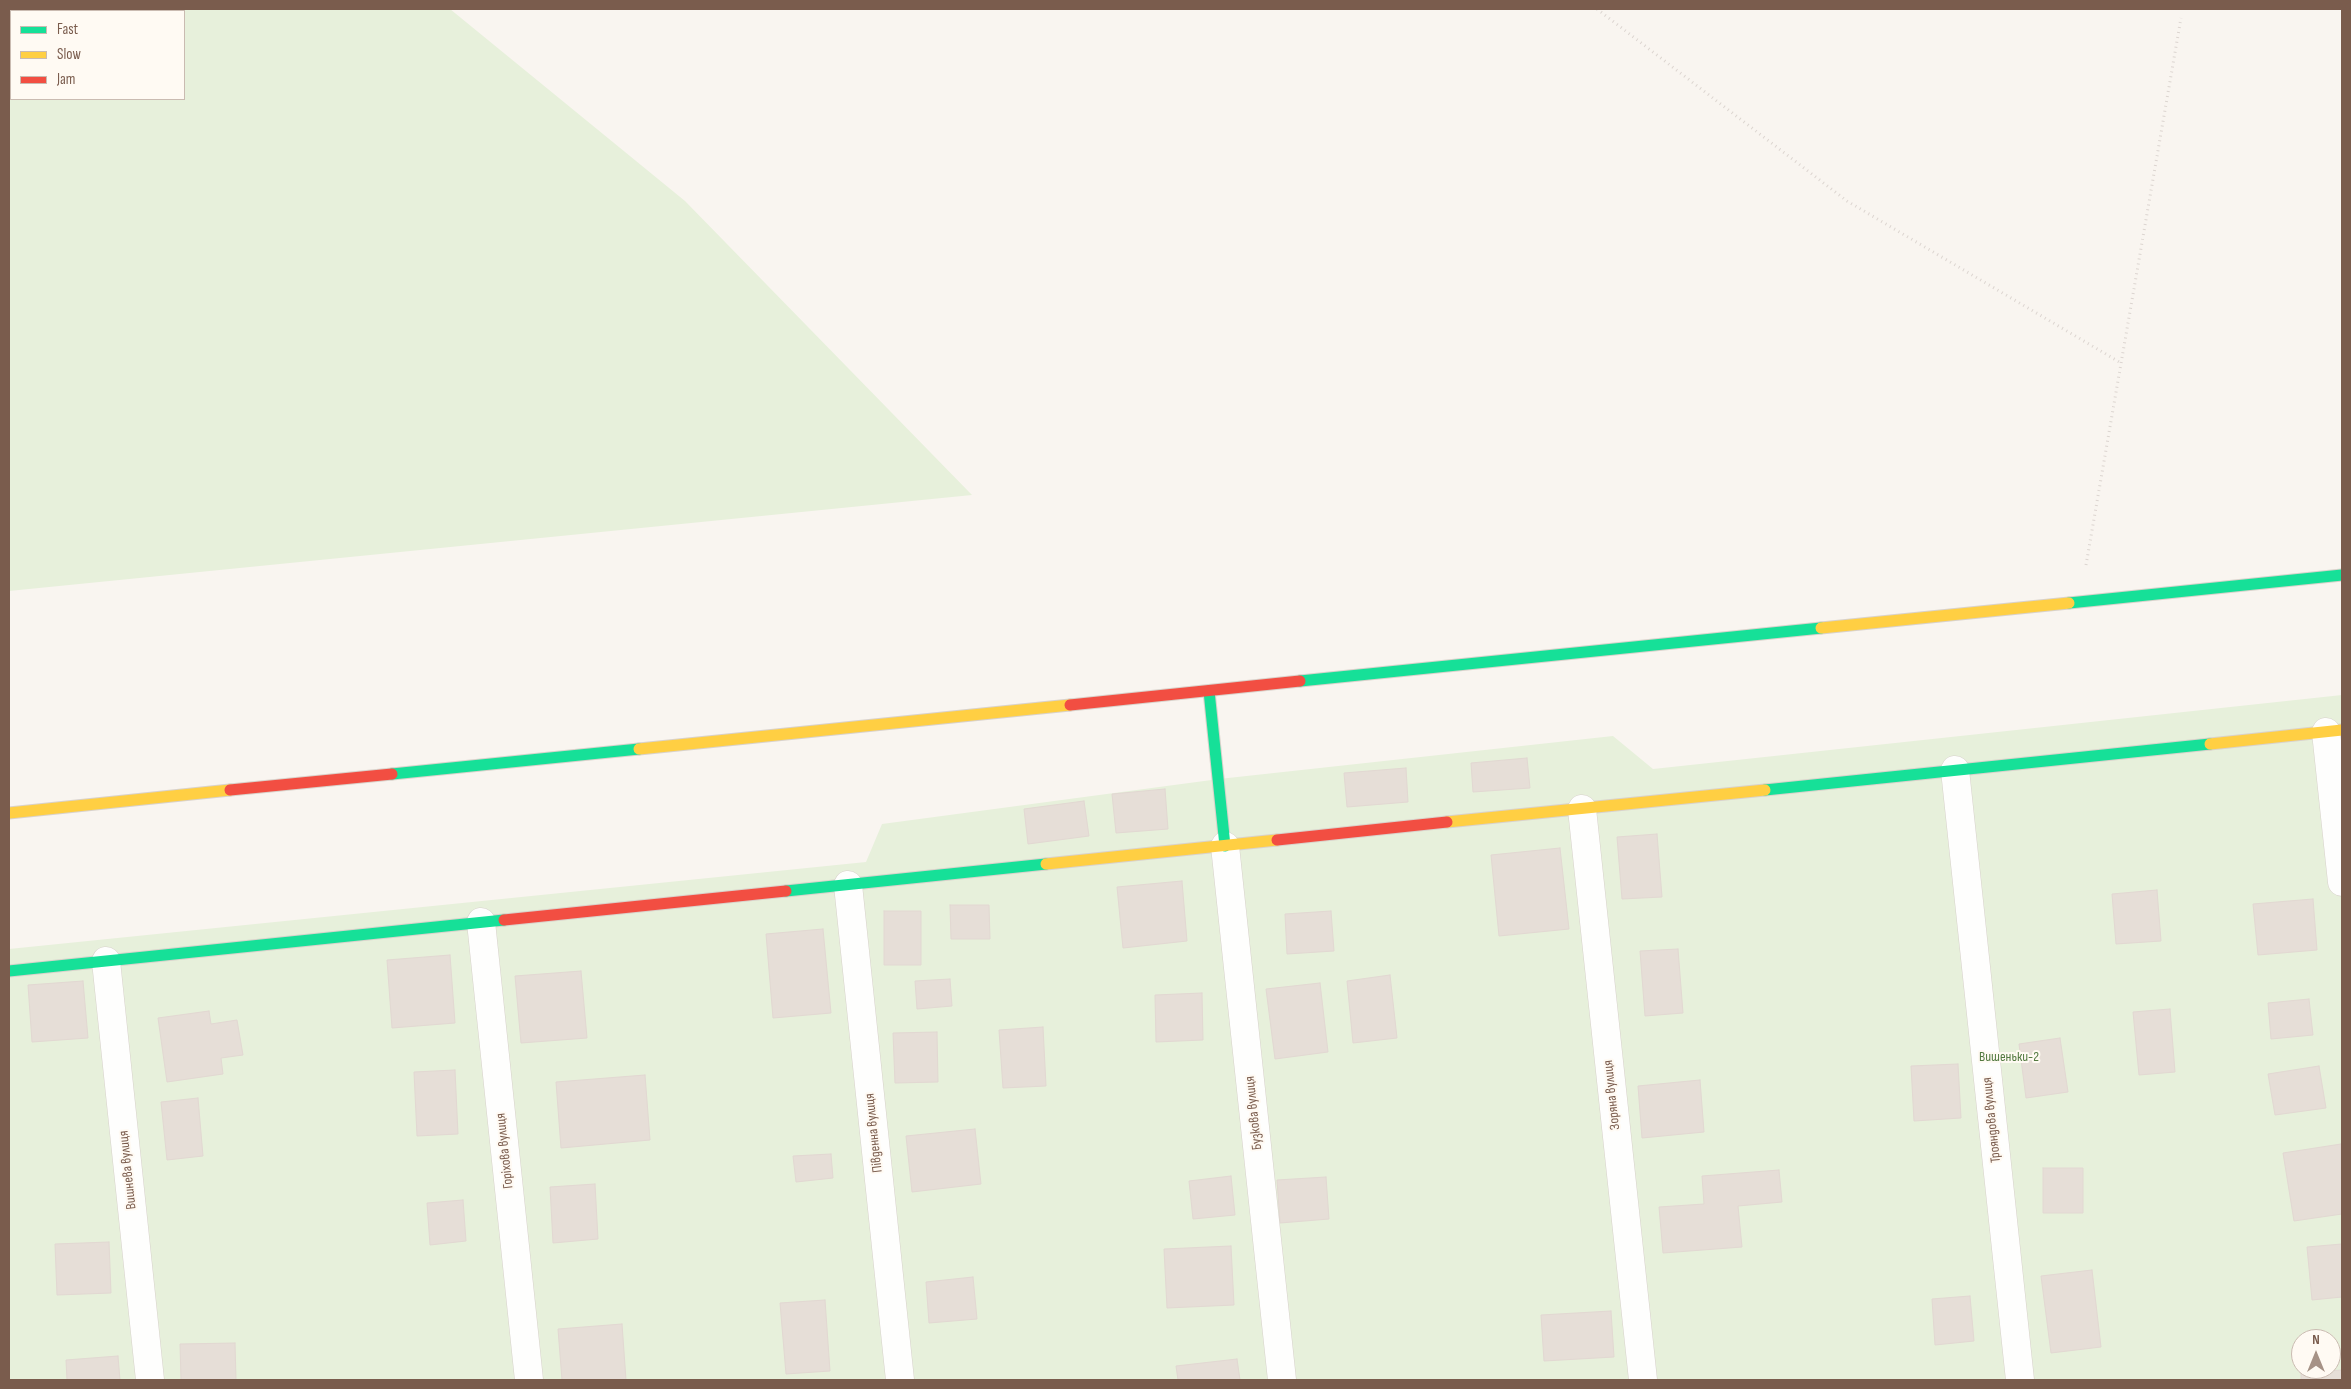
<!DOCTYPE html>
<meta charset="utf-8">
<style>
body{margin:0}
#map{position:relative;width:2351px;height:1389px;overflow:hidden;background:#f9f5f0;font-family:"Sofia Sans Condensed",sans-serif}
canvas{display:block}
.frame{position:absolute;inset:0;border:10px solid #7a5c4d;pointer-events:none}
.legend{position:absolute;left:10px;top:10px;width:175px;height:90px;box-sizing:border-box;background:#fffaf3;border:1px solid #cabbb1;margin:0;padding:6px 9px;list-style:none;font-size:15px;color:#7a5c4d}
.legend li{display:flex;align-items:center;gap:10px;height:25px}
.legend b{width:25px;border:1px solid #cabbb1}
.north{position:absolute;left:2291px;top:1329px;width:50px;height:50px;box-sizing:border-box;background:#fffaf3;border:1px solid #cabbb1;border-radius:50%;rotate:0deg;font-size:14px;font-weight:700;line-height:20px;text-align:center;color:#7a5c4d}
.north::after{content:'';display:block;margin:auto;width:18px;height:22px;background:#a69286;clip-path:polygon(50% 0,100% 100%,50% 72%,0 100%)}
</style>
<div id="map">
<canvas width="2351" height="1389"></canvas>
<div class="frame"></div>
<ul class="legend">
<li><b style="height:6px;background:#16e098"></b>Fast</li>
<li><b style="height:6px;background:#ffcf43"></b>Slow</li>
<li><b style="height:6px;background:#f24e42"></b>Jam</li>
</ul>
<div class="north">N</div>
</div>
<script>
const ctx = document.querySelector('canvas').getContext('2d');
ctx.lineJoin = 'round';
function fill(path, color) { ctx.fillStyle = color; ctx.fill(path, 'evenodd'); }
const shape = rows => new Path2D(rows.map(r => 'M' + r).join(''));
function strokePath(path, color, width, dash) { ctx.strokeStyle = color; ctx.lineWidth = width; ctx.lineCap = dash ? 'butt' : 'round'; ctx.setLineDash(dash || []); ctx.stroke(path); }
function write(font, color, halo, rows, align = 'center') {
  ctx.font = font + ' "Sofia Sans Condensed",sans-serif'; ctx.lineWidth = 4; ctx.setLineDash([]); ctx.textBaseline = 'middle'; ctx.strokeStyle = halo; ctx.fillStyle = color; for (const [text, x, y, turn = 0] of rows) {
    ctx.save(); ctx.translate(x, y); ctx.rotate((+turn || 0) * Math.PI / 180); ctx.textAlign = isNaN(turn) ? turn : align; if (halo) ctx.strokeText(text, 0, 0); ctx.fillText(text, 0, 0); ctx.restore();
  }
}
const green = shape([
 [9,9,450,9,685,201,972,495,9,591],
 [11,11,184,11,184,99,11,99],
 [2342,695,2342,1380,9,1380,9,949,866,862,882,824,1219,779,1613,736,1653,769],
 [2301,1339,2331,1339,2331,1369,2301,1369]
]);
const building = shape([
 [1527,758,1530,788,1473,792,1471,763,1527,758],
 [1406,768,1408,802,1347,807,1344,773,1406,768],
 [1165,789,1168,829,1116,833,1112,794,1165,789],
 [1084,801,1089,836,1028,844,1024,809,1084,801],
 [1657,834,1662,897,1622,899,1617,837,1657,834],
 [1560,848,1569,929,1499,936,1491,855,1560,848],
 [1182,881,1187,941,1123,948,1117,887,1182,881],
 [2157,890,2161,941,2116,944,2112,894,2157,890],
 [2313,899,2317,950,2258,955,2253,904,2313,899],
 [950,905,989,905,990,939,951,939,950,905],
 [884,911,921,911,921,965,884,965,884,911],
 [1331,911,1334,951,1287,954,1285,914,1331,911],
 [823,929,831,1013,773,1018,766,934,823,929],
 [1678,949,1683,1013,1645,1016,1640,951,1678,949],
 [450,955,455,1023,392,1028,387,960,450,955],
 [581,971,587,1038,521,1043,515,976,581,971],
 [1390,975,1397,1038,1353,1043,1347,981,1390,975],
 [950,979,952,1006,917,1009,915,981,950,979],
 [83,981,88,1038,32,1042,28,985,83,981],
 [1320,983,1328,1052,1275,1059,1266,989,1320,983],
 [1202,993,1203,1040,1156,1042,1155,995,1202,993],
 [2309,999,2313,1035,2271,1039,2268,1003,2309,999],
 [2170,1009,2175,1072,2139,1075,2133,1012,2170,1009],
 [209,1011,211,1024,237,1020,243,1055,221,1058,223,1074,167,1082,158,1018,209,1011],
 [1043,1027,1046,1086,1003,1088,999,1030,1043,1027],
 [937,1032,938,1082,895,1083,893,1033,937,1032],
 [2060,1038,2068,1092,2026,1098,2019,1044,2060,1038],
 [1958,1064,1961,1118,1914,1121,1911,1066,1958,1064],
 [2319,1066,2326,1108,2275,1115,2268,1074,2319,1066],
 [455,1070,458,1134,417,1136,414,1072,455,1070],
 [645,1075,650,1140,561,1148,556,1082,645,1075],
 [1700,1080,1704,1132,1642,1138,1638,1086,1700,1080],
 [198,1098,203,1156,167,1160,161,1102,198,1098],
 [975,1129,981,1184,912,1192,906,1136,975,1129],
 [2341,1144,2342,1214,2294,1221,2283,1153,2341,1144],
 [831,1154,833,1178,796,1182,793,1156,831,1154],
 [2043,1168,2083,1168,2083,1213,2043,1213,2043,1168],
 [1779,1170,1782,1202,1738,1206,1742,1247,1663,1253,1659,1207,1704,1204,1702,1176,1779,1170],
 [1231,1176,1235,1215,1193,1219,1189,1181,1231,1176],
 [1326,1177,1329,1219,1280,1223,1277,1180,1326,1177],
 [595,1184,598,1239,553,1243,550,1187,595,1184],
 [463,1200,466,1241,430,1245,427,1203,463,1200],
 [109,1242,111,1293,57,1295,55,1244,109,1242],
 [2342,1244,2342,1297,2312,1300,2307,1247,2342,1244],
 [1231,1246,1234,1305,1167,1308,1164,1249,1231,1246],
 [2092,1270,2101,1347,2051,1353,2041,1276,2092,1270],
 [973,1277,977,1319,929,1323,926,1282,973,1277],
 [1970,1296,1974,1341,1935,1345,1932,1299,1970,1296],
 [825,1300,830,1371,786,1374,780,1303,825,1300],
 [1611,1311,1614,1357,1544,1361,1541,1315,1611,1311],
 [622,1324,626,1380,562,1380,558,1329,622,1324],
 [235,1343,236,1380,181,1380,180,1344,235,1343],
 [118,1356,120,1380,67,1380,66,1360,118,1356],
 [1237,1359,1240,1380,1178,1380,1176,1366,1237,1359],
 [2342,1370,2342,1380,2301,1380,2301,1373,2342,1370]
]);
const path = shape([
 [1597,9,1847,201,2121,363],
 [2086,565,2181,18]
]);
const street = shape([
 [2326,732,2342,882],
 [1955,770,2020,1380],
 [1582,809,1643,1380],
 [1225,846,1282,1380],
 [848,885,900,1380],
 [481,922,529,1380],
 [106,961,150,1380]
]);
const fast = shape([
 [2069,603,2342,575],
 [1300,681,1821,628],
 [1209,691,1225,846],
 [392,774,639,749],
 [1765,790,2210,744],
 [786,891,1046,864],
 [9,971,504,920]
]);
const slow = shape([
 [1821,628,2069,603],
 [2210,744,2342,730],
 [639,749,1070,705],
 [9,813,230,790],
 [1447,822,1765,790],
 [1046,864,1277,840]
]);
const jam = shape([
 [1070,705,1300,681],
 [230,790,392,774],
 [1277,840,1447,822],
 [504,920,786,891]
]);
const parkNames = [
 ["Вишеньки-2",2009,1057]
];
const streetNames = [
 ["Зоряна вулиця",1612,1095,-96],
 ["Бузкова вулиця",1254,1113,-96],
 ["Трояндова вулиця",1992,1120,-96],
 ["Південна вулиця",874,1133,-96],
 ["Горіхова вулиця",505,1151,-96],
 ["Вишнева вулиця",128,1170,-96]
];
fill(green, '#e7f0db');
fill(building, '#e6ded7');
strokePath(building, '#e2d8d2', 1);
strokePath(street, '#d7d1cb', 29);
strokePath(fast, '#d9d2cb', 13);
strokePath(slow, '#d9d2cb', 13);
strokePath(jam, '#d9d2cb', 13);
strokePath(path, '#dcd5d0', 3, [1, 4]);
strokePath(street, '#fefefd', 28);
strokePath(fast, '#16e098', 11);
strokePath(slow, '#ffcf43', 11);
strokePath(jam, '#f24e42', 11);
write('14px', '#537a41', '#fffaf3', parkNames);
write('14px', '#7a5c4d', '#fffaf3', streetNames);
</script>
